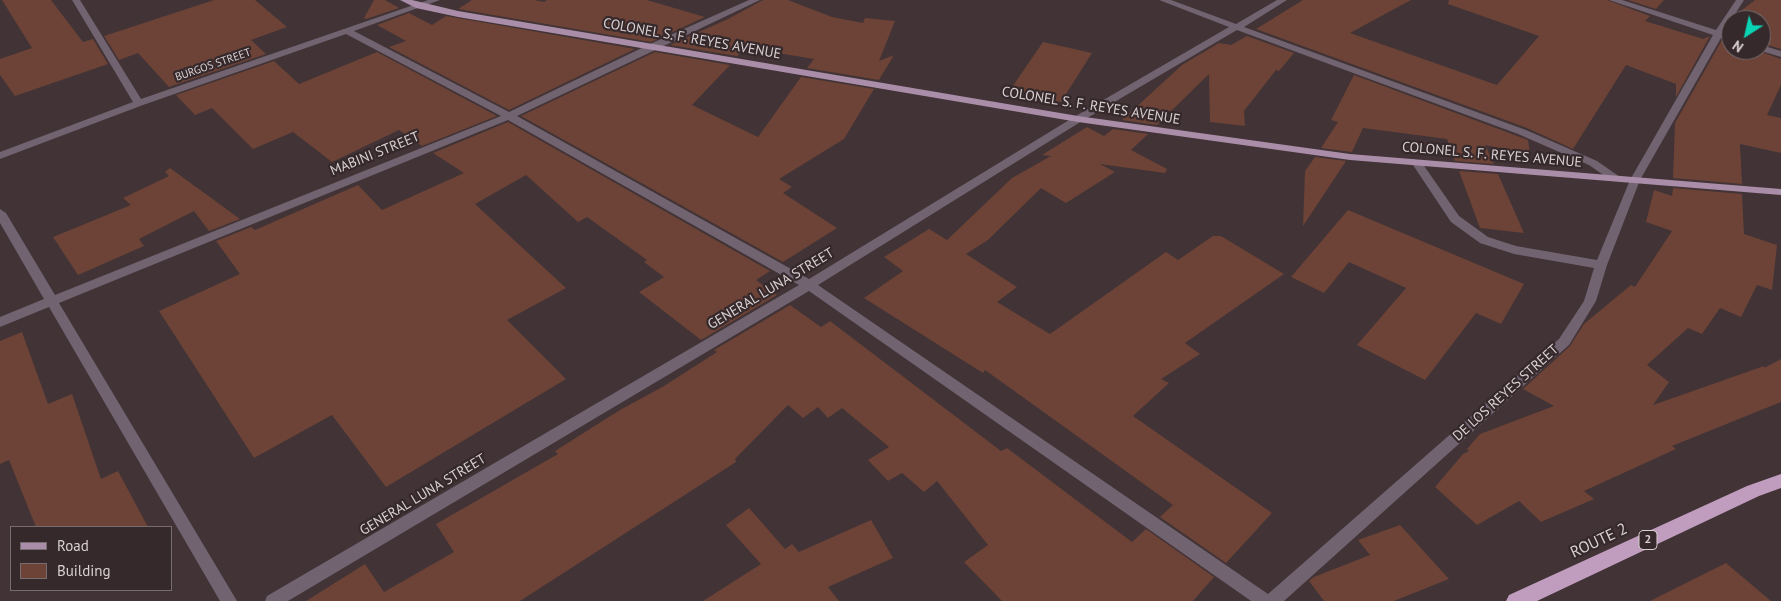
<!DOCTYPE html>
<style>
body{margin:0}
#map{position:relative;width:1781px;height:601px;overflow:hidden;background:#413336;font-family:"PT Sans",sans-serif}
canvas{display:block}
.legend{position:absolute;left:10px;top:526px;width:162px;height:65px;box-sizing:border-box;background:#36292c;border:1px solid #776c6e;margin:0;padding:6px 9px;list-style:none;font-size:15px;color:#d9d0d2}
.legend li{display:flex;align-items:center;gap:10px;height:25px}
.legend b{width:25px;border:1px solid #776c6e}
.north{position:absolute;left:1721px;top:10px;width:50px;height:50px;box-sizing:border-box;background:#36292c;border:1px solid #776c6e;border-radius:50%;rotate:215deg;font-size:14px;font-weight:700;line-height:20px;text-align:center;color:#d9d0d2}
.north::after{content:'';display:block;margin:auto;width:18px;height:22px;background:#09d5b5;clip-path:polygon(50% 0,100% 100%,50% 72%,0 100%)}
</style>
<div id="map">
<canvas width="1781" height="601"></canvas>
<ul class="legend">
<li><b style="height:6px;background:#aa8da8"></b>Road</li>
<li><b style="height:14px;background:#6c4336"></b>Building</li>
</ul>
<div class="north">N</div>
</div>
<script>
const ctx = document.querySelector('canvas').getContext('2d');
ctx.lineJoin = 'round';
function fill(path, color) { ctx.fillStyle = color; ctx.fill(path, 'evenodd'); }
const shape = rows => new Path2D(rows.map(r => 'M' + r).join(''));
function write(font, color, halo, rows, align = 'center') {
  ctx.font = font + ' "PT Sans",sans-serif'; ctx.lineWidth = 4.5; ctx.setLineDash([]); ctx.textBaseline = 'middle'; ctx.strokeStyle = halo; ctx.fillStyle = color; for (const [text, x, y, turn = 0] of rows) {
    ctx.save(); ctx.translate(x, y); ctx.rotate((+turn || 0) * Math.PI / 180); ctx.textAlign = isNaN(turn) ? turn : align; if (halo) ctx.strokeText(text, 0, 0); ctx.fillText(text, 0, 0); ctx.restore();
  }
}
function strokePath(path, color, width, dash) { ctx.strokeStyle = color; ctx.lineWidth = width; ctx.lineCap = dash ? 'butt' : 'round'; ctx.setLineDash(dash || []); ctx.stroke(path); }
const building = shape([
 [2,0,51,0,83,42,93,39,108,64,15,96,0,75,0,59,32,48],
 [214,0,255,0,287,27,251,40,266,54,169,87,138,53,119,60,104,36],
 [374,0,385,0,399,8,366,19,364,18],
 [472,0,534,0,544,2,547,0,647,0,705,17,651,42,458,9],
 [763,0,788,0,832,17,863,23,865,18,895,21,879,61,894,55,879,80,807,68,814,59,748,48,744,50,737,56,670,45,728,19],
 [1303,0,1411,0,1350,33,1497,85,1539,36,1448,4,1449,0,1607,0,1650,16,1645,21,1703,39,1710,36,1676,97,1676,84,1626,65,1573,149,1527,128,1256,29],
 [1628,0,1664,0,1656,9],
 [1755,0,1781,0,1781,49,1761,43,1761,20,1734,20,1738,13],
 [409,13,432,25,446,16,635,49,509,110,389,47,406,41,377,25],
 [1247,36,1294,53,1279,71,1276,70,1244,111,1245,126,1210,122,1209,74,1157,125,1122,120,1182,65,1219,43,1231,45],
 [1722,40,1731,43,1731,50,1756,50,1781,59,1781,85,1767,115,1781,118,1781,153,1740,144,1742,184,1673,178,1675,123],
 [1043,42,1092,53,1061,102,1010,90],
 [377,52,497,116,422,146,399,130,332,162,293,132,253,149,212,108,195,115,176,95,274,61,299,84],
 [655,52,730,65,692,105,758,137,801,77,874,89,844,139,779,179,792,187,783,193,837,228,783,262,521,116],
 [1354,75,1528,140,1530,154,1485,145,1494,164,1455,161,1447,139,1363,128,1352,152,1321,148,1338,122,1331,120],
 [508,122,770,271,756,280,777,295,701,340,639,292,664,277,644,262,647,260,587,217,578,222,526,175,475,204,566,288,507,320,566,379,386,487,332,415,254,458,159,311,240,274,216,241,251,227,255,230,358,185,382,210,464,173,433,153],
 [1087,127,1104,136,1113,129,1148,134,1131,150,1167,169,1165,173,1100,164,1115,172,1066,203,1041,188,988,240,966,254,1017,287,997,302,1050,334,1166,252,1178,260,1213,236,1221,236,1284,274,1185,343,1200,354,1161,379,1169,383,1133,416,1272,513,1226,563,1160,517,1173,505,985,370,983,373,864,298,903,271,884,257,929,229,947,240,1012,178,1051,156,1042,155],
 [1315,157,1346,161,1303,226,1305,171],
 [170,168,240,219,209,231,194,211,139,239,144,246,78,275,53,237,131,205,123,198,169,176,165,172],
 [1459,171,1498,174,1524,233,1480,228],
 [1673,188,1742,194,1744,234,1777,245,1772,290,1757,285,1741,317,1720,308,1702,334,1688,328,1647,365,1669,382,1653,405,1764,366,1764,368,1781,359,1781,402,1672,446,1676,449,1584,491,1594,499,1541,522,1519,501,1477,525,1435,487,1463,454,1469,451,1467,449,1480,434,1554,406,1523,389,1570,346,1584,324,1631,285,1635,287,1672,231,1646,222,1654,190,1672,196],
 [1348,210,1524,284,1501,324,1476,313,1425,380,1357,345,1406,288,1349,262,1324,293,1291,277],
 [790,305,821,327,830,321,1001,451,1007,448,1132,542,1146,529,1214,577,1193,601,1002,601,964,562,988,545,937,481,924,492,902,473,888,481,868,460,889,447,842,408,828,418,818,407,803,418,788,405,735,459,736,462,520,601,306,601,365,564,384,592,454,552,436,524,558,454,555,451,620,410,664,386,717,352,714,350],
 [22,332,48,404,72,394,101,479,118,471,148,527,36,527,9,460,0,464,0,341],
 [749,508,785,549,792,544,799,552,871,520,893,558,828,587,839,601,703,601,761,564,726,525],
 [1400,525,1449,579,1394,601,1324,601,1309,581,1314,577,1370,555,1358,540],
 [1726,563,1771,601,1650,601]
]);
const minor = shape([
 [72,0,80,0,141,99,428,0,440,0,354,31,509,112,650,44,749,0,760,0,517,116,809,279,1074,117,1229,27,1159,0,1171,0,1236,24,1277,0,1287,0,1244,27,1526,130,1597,161,1620,177,1621,179,1620,181,1612,181,1589,165,1518,134,1237,30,1082,121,818,285,1268,594,1559,339,1584,301,1594,268,1514,254,1480,243,1451,222,1411,162,1412,160,1420,160,1459,216,1488,237,1516,246,1597,260,1630,180,1713,35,1609,0,1622,0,1716,30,1736,0,1744,0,1723,33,1731,35,1731,41,1721,38,1640,180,1607,265,1596,301,1569,345,1284,601,1251,601,809,291,288,601,265,601,267,596,799,285,508,120,59,303,237,601,220,601,49,307,0,327,0,317,44,299,0,223,0,209,6,213,55,295,501,116,346,34,143,105,0,159,0,152,133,102,72,0],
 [1761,45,1781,51,1781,57,1758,50,1761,50,1761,45]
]);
const major = shape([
 [400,0,412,0,458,11,1078,116,1350,154,1781,189,1781,195,1350,160,1078,122,458,17,416,8,400,0]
]);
const highway = shape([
 [1781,474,1781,488,1759,496,1537,601,1506,601,1509,595,1747,486,1781,474]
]);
const farStreetnames = [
 ["BURGOS STREET",213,65,-19]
];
const shields = [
 [1648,540,18]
];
const shieldNames = [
 ["2",1648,540]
];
const streetNames = [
 ["COLONEL S. F. REYES AVENUE",692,39,10],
 ["COLONEL S. F. REYES AVENUE",1091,106,9],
 ["MABINI STREET",375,154,-22],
 ["COLONEL S. F. REYES AVENUE",1492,155,5],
 ["GENERAL LUNA STREET",771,289,-31],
 ["DE LOS REYES STREET",1506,393,-42],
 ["GENERAL LUNA STREET",423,495,-31]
];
const nearStreetnames = [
 ["ROUTE 2",1599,541,-25]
];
fill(building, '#6c4336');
fill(minor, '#716370');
fill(major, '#aa8da8');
fill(highway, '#c09dbe');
write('11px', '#d9d0d2', '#36292c', farStreetnames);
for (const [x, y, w] of shields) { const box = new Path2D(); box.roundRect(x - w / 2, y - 9.5, w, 19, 4); ctx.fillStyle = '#36292c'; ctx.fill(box); strokePath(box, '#d9d0d2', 1); }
write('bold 12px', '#d9d0d2', null, shieldNames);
write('14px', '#d9d0d2', '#36292c', streetNames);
write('16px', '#d9d0d2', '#36292c', nearStreetnames);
</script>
